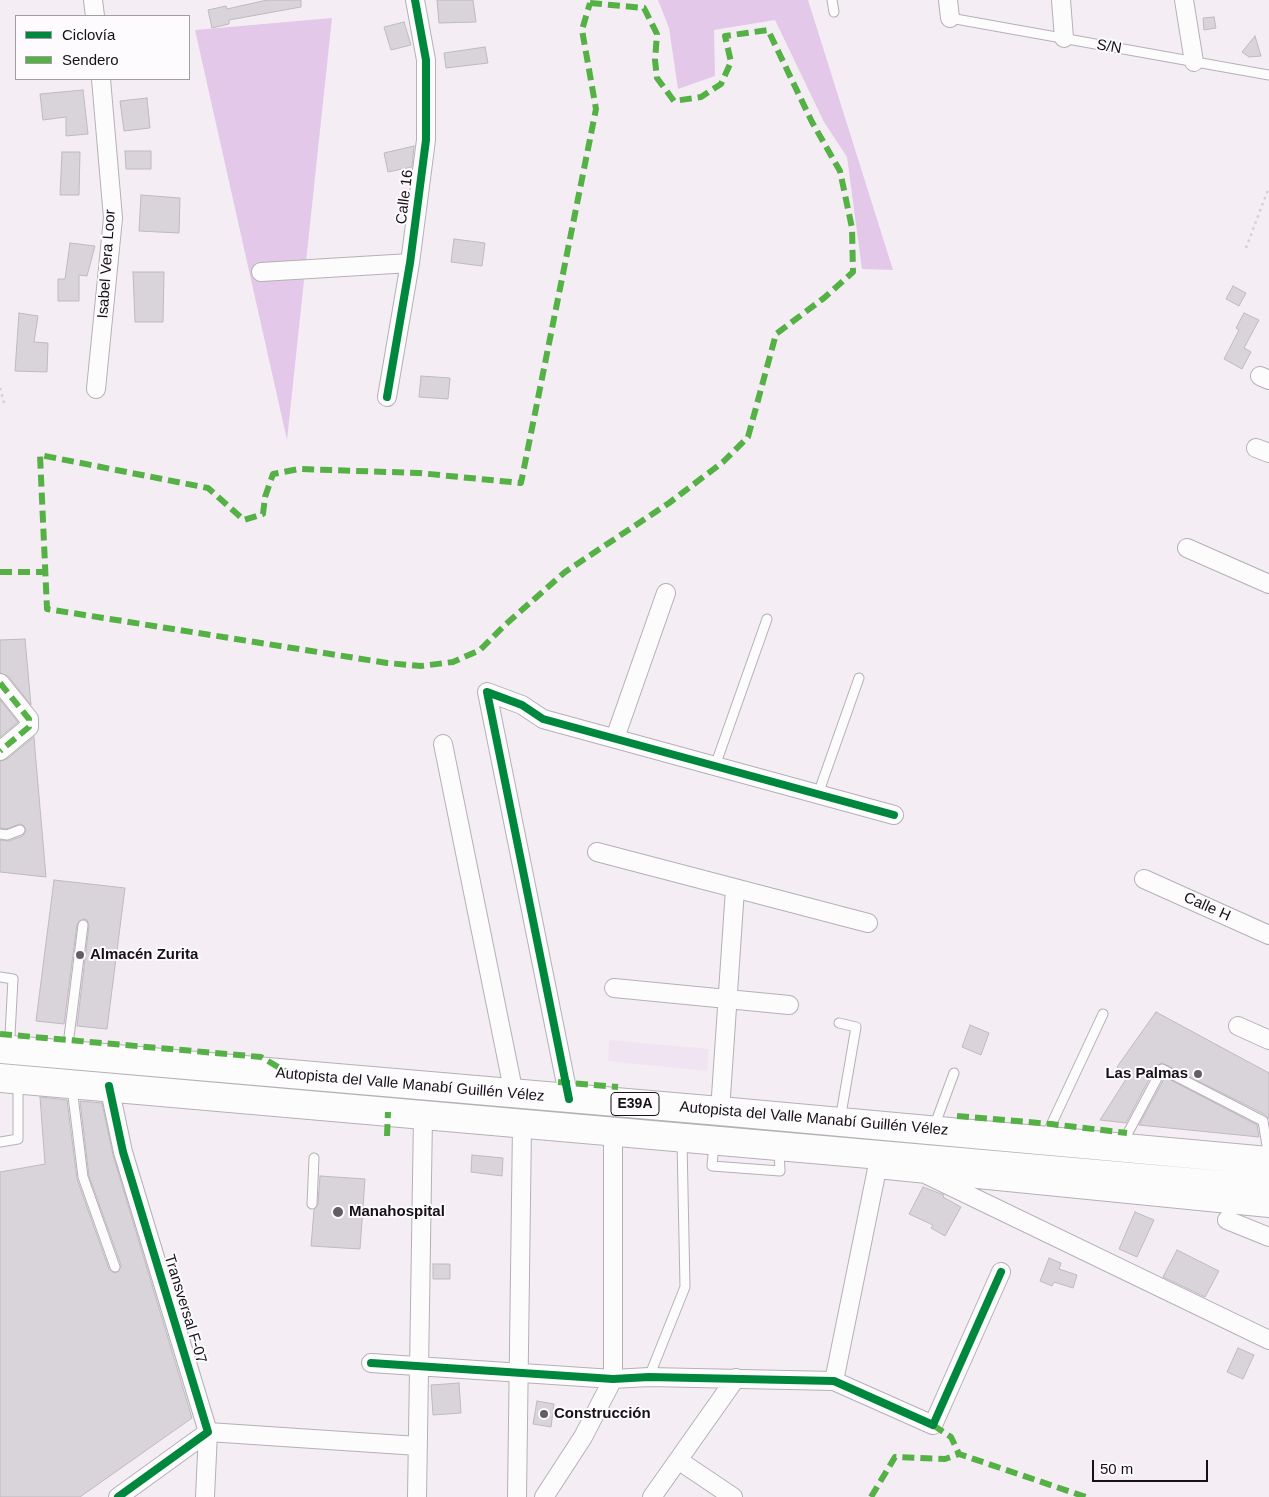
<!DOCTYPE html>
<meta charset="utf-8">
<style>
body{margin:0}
#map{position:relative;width:1269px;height:1497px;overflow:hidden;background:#f4eef4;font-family:Arial,sans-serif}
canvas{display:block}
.legend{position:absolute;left:15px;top:15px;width:175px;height:65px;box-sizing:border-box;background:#fdfbfe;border:1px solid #a09da1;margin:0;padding:6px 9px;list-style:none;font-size:15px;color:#151116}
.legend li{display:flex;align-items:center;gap:10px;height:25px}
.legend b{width:25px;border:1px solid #a09da1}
.scale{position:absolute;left:1092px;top:1460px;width:116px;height:22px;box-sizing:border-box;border:2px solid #151116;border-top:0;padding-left:6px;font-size:15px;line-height:18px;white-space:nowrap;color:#151116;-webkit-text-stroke:4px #fdfbfe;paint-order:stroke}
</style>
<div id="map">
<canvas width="1269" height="1497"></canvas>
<ul class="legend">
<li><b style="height:6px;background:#00873e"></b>Ciclovía</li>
<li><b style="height:6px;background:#55b145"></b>Sendero</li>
</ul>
<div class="scale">50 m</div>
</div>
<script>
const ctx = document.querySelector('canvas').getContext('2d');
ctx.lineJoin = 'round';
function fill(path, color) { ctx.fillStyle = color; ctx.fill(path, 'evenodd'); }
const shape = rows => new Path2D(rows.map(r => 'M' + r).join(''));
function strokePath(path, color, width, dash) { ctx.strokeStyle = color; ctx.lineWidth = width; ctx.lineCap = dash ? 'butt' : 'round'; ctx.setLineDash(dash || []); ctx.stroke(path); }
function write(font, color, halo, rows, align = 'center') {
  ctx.font = font + ' Arial,sans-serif'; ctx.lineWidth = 4; ctx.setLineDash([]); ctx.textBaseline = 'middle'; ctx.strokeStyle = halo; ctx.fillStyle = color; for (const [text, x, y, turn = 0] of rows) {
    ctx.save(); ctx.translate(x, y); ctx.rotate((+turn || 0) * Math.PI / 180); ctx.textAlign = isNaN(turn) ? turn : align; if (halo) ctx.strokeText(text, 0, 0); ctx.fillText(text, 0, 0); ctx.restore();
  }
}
const built = shape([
 [609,1040,709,1049,707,1071,608,1061]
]);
const green = shape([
 [658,0,808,0,893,270,862,269,847,157,824,122,775,20,714,30,715,76,678,89,669,28],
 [332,18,287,440,195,30]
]);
const building = shape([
 [267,0,301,0,301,7,229,20,229,24,212,28,208,10,226,6,227,9,267,0],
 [437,0,473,0,476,22,439,23,437,0],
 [1214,17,1216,28,1204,30,1203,18,1214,17],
 [404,22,411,45,391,50,384,27,404,22],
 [1255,36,1261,56,1249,57,1242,52,1255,36],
 [485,47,488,63,446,68,444,53,485,47],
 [83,90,88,134,66,136,66,117,43,120,40,94,83,90],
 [147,98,150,128,124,131,120,101,147,98],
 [414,146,412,167,388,172,384,153,414,146],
 [125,151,151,151,151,169,126,169,125,151],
 [62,152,80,152,79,195,60,195,62,152],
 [141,195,180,198,179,233,139,231,141,195],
 [454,239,485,243,482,266,451,262,454,239],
 [70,243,95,246,87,276,79,275,79,301,58,301,58,279,65,279,70,243],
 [133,272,164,272,163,322,135,322,133,272],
 [1233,286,1246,293,1239,306,1226,299,1233,286],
 [19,313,38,316,34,342,48,343,47,372,15,371,19,313],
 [1244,313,1259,320,1244,348,1251,352,1242,369,1224,359,1239,330,1236,328,1244,313],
 [421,376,450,378,448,399,419,397,421,376],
 [25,639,31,705,8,676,0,673,0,640,25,639],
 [0,700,18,722,0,737,0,700],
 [34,737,35,750,46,877,0,872,0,840,9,841,23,836,26,830,24,826,20,824,6,829,0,828,0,761,7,759,34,737],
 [54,880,125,888,107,1029,77,1026,89,926,87,920,83,919,77,924,64,1024,36,1021,54,880],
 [1156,1012,1269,1073,1269,1119,1266,1115,1162,1063,1156,1066,1126,1123,1100,1120,1128,1076,1117,1067,1156,1012],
 [970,1025,989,1033,981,1055,962,1047,970,1025],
 [1165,1077,1257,1125,1259,1137,1139,1125,1165,1077],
 [40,1097,67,1100,77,1179,109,1269,114,1273,119,1271,121,1265,89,1176,80,1101,102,1103,113,1155,192,1418,80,1497,0,1497,0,1172,45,1164,40,1097],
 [472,1155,503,1158,502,1176,471,1172,472,1155],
 [320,1176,365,1179,360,1249,311,1246,314,1210,318,1204,320,1176],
 [923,1187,944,1195,943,1197,961,1207,945,1236,931,1228,933,1225,909,1214,923,1187],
 [1135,1212,1154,1220,1137,1257,1119,1249,1135,1212],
 [1177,1250,1219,1271,1205,1297,1163,1277,1177,1250],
 [1049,1258,1061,1263,1059,1269,1077,1275,1073,1288,1054,1282,1052,1286,1040,1281,1049,1258],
 [433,1264,450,1264,450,1279,433,1279,433,1264],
 [1238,1348,1254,1355,1243,1379,1227,1372,1238,1348],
 [459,1383,461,1413,433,1415,431,1385,459,1383],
 [537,1401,554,1404,551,1427,533,1424,537,1401]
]);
const path = shape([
 [1246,248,1269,187],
 [0,388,4,403]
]);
const lane = shape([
 [832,0,834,12],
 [950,18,1269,75],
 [715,766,767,619],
 [818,794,859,678],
 [0,834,7,835,20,830],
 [0,977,13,979,10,1035],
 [839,1023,856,1027,840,1120],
 [67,1053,83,925],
 [72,1088,83,1177,115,1267],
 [934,1127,954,1073],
 [1045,1138,1103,1014],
 [0,1142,18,1139,18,1082],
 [714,1143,712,1166,780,1171,779,1150],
 [1122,1144,1162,1069,1263,1121,1269,1158],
 [312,1204,314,1158],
 [649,1377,685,1287,682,1142]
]);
const street = shape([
 [93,0,95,16],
 [948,0,950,18],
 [1061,0,1064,38],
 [1184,0,1194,62],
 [261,272,410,263],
 [1260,376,1269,380],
 [96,389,113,218,101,79],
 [387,397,410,263,426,140,426,60,415,0],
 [1256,448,1269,453],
 [1187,548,1269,584],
 [0,683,29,719,29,727,0,751],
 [615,738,666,593],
 [443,744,514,1094],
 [597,852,868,923],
 [1144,879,1269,935],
 [614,988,789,1005],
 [1238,1026,1269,1040],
 [109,1086,123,1152,208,1432,118,1497],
 [569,1099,487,692,522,705,543,719,894,815],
 [720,1111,735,889],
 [901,1161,925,1174,1269,1340],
 [877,1169,1269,1208],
 [1227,1220,1269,1237],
 [371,1363,613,1379,649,1377,834,1381,933,1425,1001,1272],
 [834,1381,879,1159],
 [678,1460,733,1497],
 [205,1497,208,1432,418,1446],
 [417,1497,423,1116],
 [517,1497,522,1125],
 [544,1497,583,1437,613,1379,613,1133],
 [652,1497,736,1378]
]);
const primary = shape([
 [0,1049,720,1111,1269,1161],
 [0,1078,1269,1189]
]);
const quiet = shape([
 [590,3,644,8,657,34,655,60,657,78,674,101,701,97,721,84,731,62,725,36,768,30,812,122,840,171,852,228,853,272,824,298,776,334,748,437,723,462,669,503,565,572,506,624,480,650,453,662,421,666,387,663,47,609,40,455,208,488,244,520,263,514,265,497,273,474,299,469,419,473,521,483,596,109,582,30,590,3],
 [0,572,46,572],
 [0,683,29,719,29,727,0,751],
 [0,1034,261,1057,292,1075],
 [558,1082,618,1087],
 [957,1116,1051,1124,1127,1133],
 [387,1136,388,1112],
 [933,1425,951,1437,959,1454,1086,1497],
 [871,1497,895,1457,945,1459,959,1454]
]);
const cycleway = shape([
 [387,397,410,263,426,140,426,60,415,0],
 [109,1086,123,1152,208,1432,118,1497],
 [569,1099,487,692,522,705,543,719,894,815],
 [371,1363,613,1379,649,1377,834,1381,933,1425,1001,1272]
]);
const markers = [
 [80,955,5,"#635e64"],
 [1198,1074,5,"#635e64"],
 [338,1212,6,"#635e64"],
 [544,1414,5,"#635e64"]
];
const shields = [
 [635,1104,48]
];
const shieldNames = [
 ["E39A",635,1104]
];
const streetNames = [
 ["S/N",1109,47,10],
 ["Calle 16",405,197,-83],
 ["Isabel Vera Loor",107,264,-86],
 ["Calle H",1207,907,24],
 ["Autopista del Valle Manabí Guillén Vélez",410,1085,5],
 ["Autopista del Valle Manabí Guillén Vélez",814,1119,5],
 ["Transversal F-07",185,1309,73]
];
const poiNames = [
 ["Almacén Zurita",90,955],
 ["Las Palmas",1188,1074,"right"],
 ["Manahospital",349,1212],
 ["Construcción",554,1414]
];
fill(built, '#f0e4f2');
fill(green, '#e3c8e9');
fill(building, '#d8d4d9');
strokePath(building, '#bfbabf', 1);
strokePath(lane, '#b5b0b5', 11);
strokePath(street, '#b5b0b5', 20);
strokePath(primary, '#b5b0b5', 30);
strokePath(path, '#d2d0d2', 2.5, [2.5, 4]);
strokePath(lane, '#fdfcfd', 9);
strokePath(street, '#fdfcfd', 18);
strokePath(primary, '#fdfcfd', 28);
strokePath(quiet, '#55b145', 6, [12, 6]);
strokePath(cycleway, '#00873e', 8);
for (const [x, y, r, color] of markers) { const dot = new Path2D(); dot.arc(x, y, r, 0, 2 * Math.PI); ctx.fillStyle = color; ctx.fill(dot); strokePath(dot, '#fdfbfe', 2); }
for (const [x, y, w] of shields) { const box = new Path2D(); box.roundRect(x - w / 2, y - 11.5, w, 23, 4); ctx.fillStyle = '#fdfbfe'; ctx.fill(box); strokePath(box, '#151116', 1); }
write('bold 14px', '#151116', null, shieldNames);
write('15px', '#151116', '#fdfbfe', streetNames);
write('bold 15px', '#151116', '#fdfbfe', poiNames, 'left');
</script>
